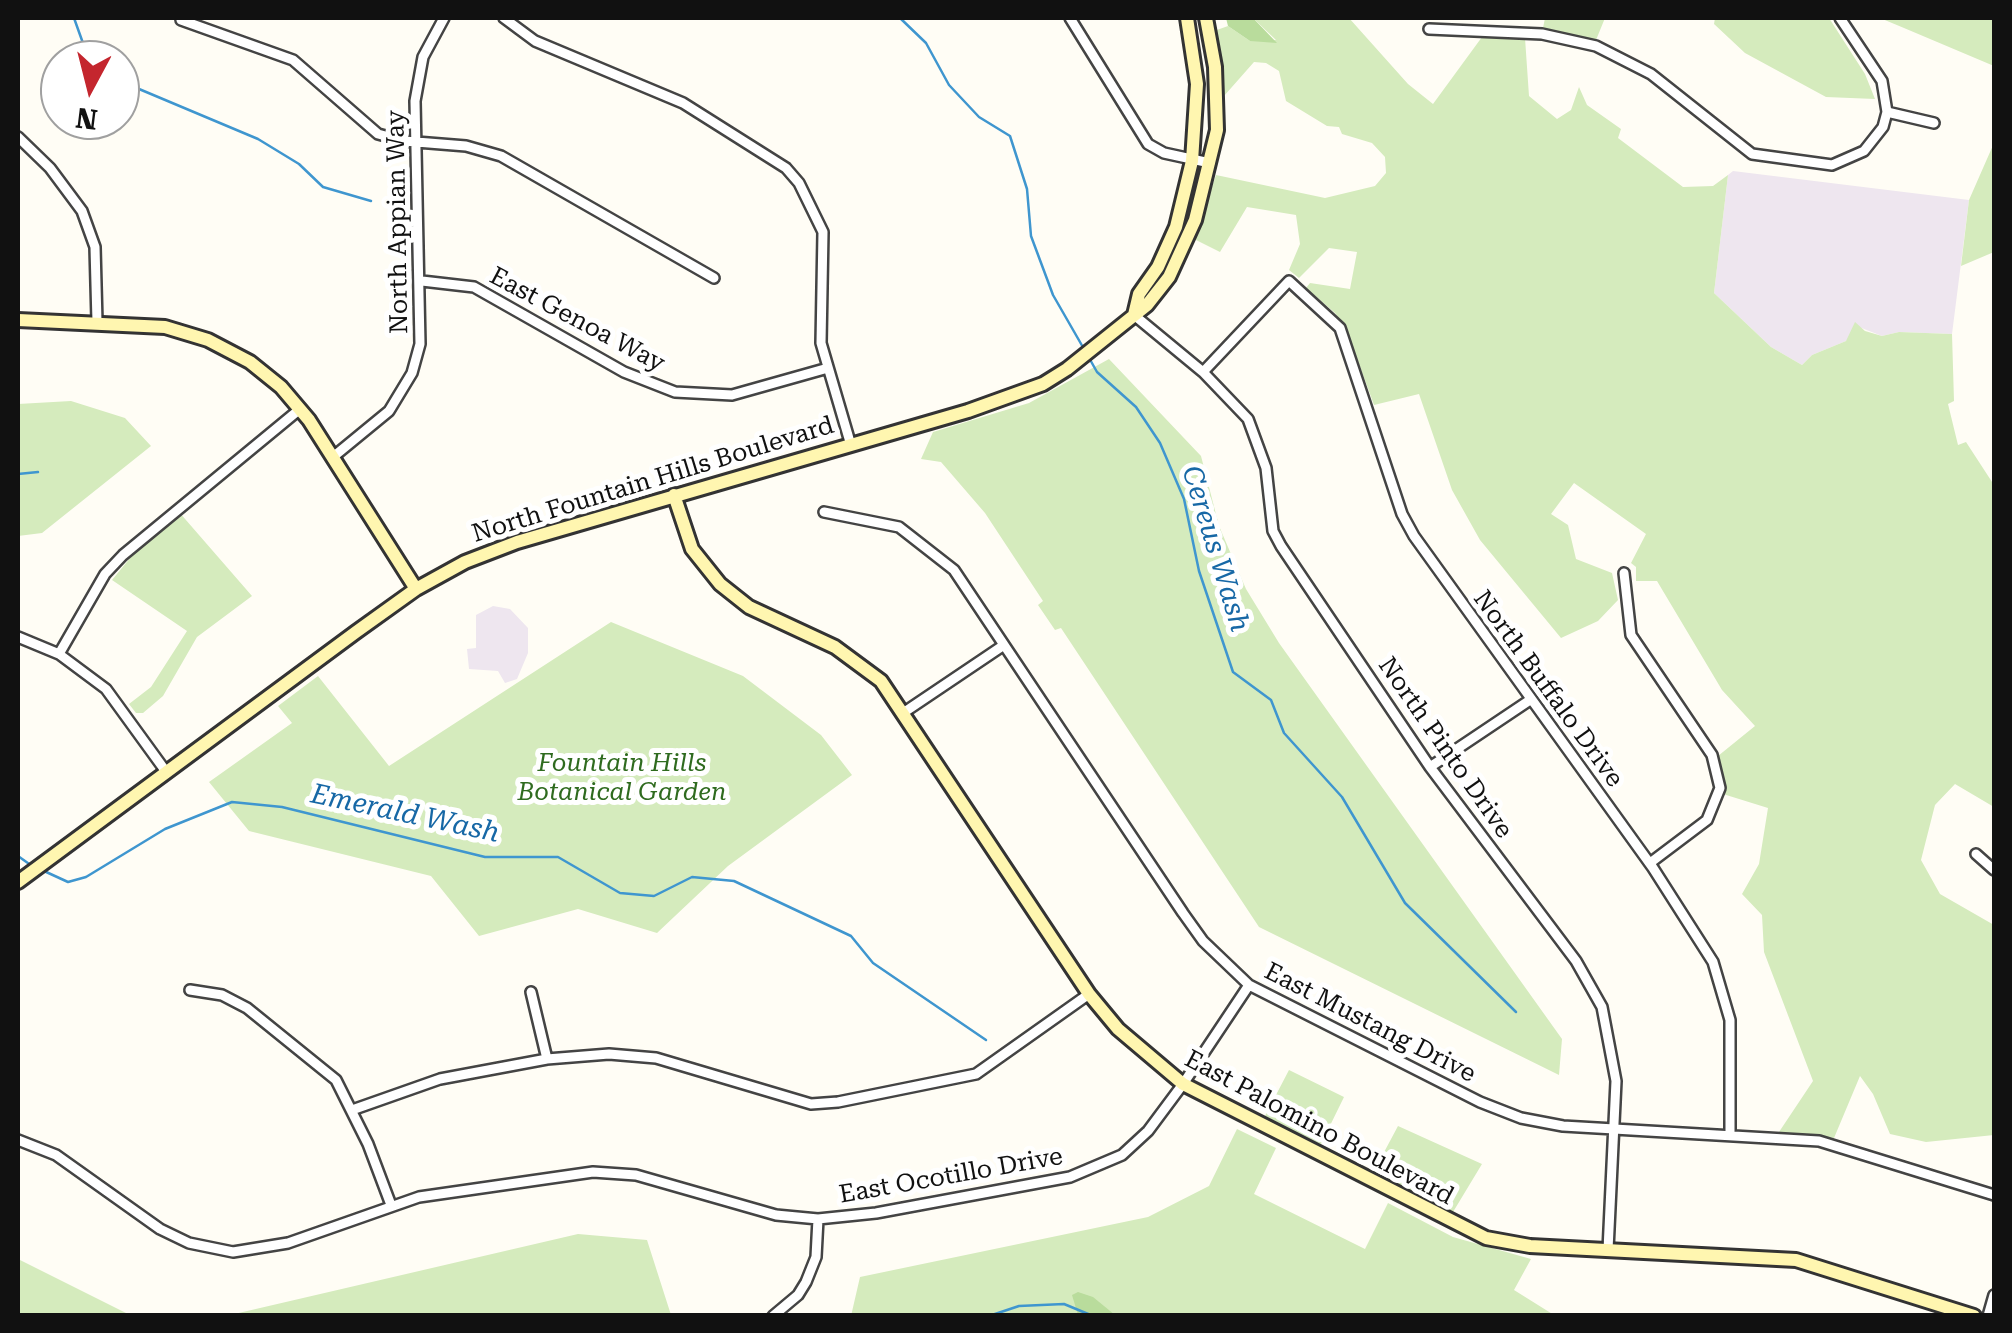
<!DOCTYPE html>
<style>
body{margin:0}
#map{position:relative;width:2012px;height:1333px;overflow:hidden;background:#fffdf5;font-family:"Roboto Serif",serif}
canvas{display:block}
.frame{position:absolute;inset:0;border:20px solid #111;pointer-events:none}
.north{position:absolute;left:40px;top:40px;width:100px;height:100px;box-sizing:border-box;background:#fff;border:2px solid #a0a0a0;border-radius:50%;rotate:187deg;font-size:28px;font-weight:700;line-height:40px;text-align:center;color:#111}
.north::after{content:'';display:block;margin:auto;width:35px;height:45px;background:#c4262e;clip-path:polygon(50% 0,100% 100%,50% 72%,0 100%)}
</style>
<div id="map">
<canvas width="2012" height="1333"></canvas>
<div class="frame"></div>
<div class="north">N</div>
</div>
<script>
const ctx = document.querySelector('canvas').getContext('2d');
ctx.lineJoin = 'round';
function fill(path, color) { ctx.fillStyle = color; ctx.fill(path, 'evenodd'); }
const shape = rows => new Path2D(rows.map(r => 'M' + r).join(''));
function strokePath(path, color, width, dash) { ctx.strokeStyle = color; ctx.lineWidth = width; ctx.lineCap = dash ? 'butt' : 'round'; ctx.setLineDash(dash || []); ctx.stroke(path); }
function write(font, color, halo, rows, align = 'center') {
  ctx.font = font + ' "Roboto Serif",serif'; ctx.lineWidth = 10; ctx.setLineDash([]); ctx.textBaseline = 'middle'; ctx.strokeStyle = halo; ctx.fillStyle = color; for (const [text, x, y, turn = 0] of rows) {
    ctx.save(); ctx.translate(x, y); ctx.rotate((+turn || 0) * Math.PI / 180); ctx.textAlign = isNaN(turn) ? turn : align; if (halo) ctx.strokeText(text, 0, 0); ctx.fillText(text, 0, 0); ctx.restore();
  }
}
const industrial = shape([
 [1733,171,1969,200,1952,334,1899,332,1882,336,1859,327,1846,341,1812,355,1802,365,1771,347,1714,293,1728,175],
 [493,606,510,609,528,628,528,653,517,679,505,683,498,671,469,669,467,649,476,648,476,615]
]);
const green = shape([
 [1253,18,1349,18,1408,84,1433,104,1482,37,1525,38,1529,96,1557,119,1571,110,1579,87,1587,105,1621,129,1618,138,1683,187,1713,186,1728,175,1714,293,1771,347,1802,365,1812,355,1846,341,1855,322,1865,331,1882,336,1899,332,1952,334,1954,401,1948,404,1958,445,1966,442,1994,485,1994,807,1955,784,1935,805,1921,860,1940,894,1994,925,1994,1135,1926,1142,1890,1134,1873,1094,1860,1076,1834,1138,1779,1132,1813,1081,1764,952,1762,915,1742,894,1759,864,1768,808,1723,794,1718,756,1755,726,1722,690,1657,581,1636,581,1636,567,1631,563,1646,534,1574,483,1551,514,1568,525,1576,559,1612,573,1618,600,1598,621,1561,638,1480,540,1452,490,1419,394,1374,405,1347,331,1335,313,1306,288,1310,283,1350,289,1357,252,1329,248,1299,278,1289,270,1300,244,1296,215,1247,207,1220,252,1194,239,1216,175,1325,198,1375,186,1386,173,1385,157,1372,143,1342,134,1339,127,1327,126,1286,101,1279,71,1266,63,1254,62,1224,96,1214,31,1228,26,1250,41,1276,40],
 [1545,18,1605,18,1596,40,1543,28],
 [1715,18,1829,18,1865,74,1875,99,1826,97,1745,53,1714,24],
 [1880,18,1994,18,1994,66,1904,28],
 [1994,143,1994,252,1961,266,1969,200],
 [1109,359,1201,456,1219,526,1246,589,1279,643,1562,1039,1559,1075,1259,927,1061,628,1055,630,1038,605,1043,601,985,513,941,462,921,459,933,432,1029,403],
 [71,401,125,418,151,446,42,533,18,536,18,404],
 [179,512,252,596,197,637,163,696,143,713,136,713,129,704,151,687,187,631,112,580,140,546],
 [611,622,743,676,821,735,852,775,728,866,657,933,578,909,479,936,431,876,249,831,209,782,292,723,278,706,318,676,389,766],
 [1289,1070,1344,1097,1321,1144,1265,1116],
 [1398,1126,1482,1164,1453,1212,1374,1171],
 [1237,1129,1276,1148,1254,1194,1365,1249,1388,1203,1453,1237,1531,1259,1514,1290,1554,1315,1563,1315,851,1316,860,1277,1148,1217,1209,1186],
 [578,1234,647,1240,671,1315,230,1315],
 [18,1259,130,1315,18,1315]
]);
const forest = shape([
 [1226,18,1253,18,1277,43,1250,41,1228,26],
 [1078,1292,1093,1297,1115,1315,1078,1315,1072,1295]
]);
const stream = shape([
 [74,18,89,60],
 [900,18,926,43,949,85,979,117,1010,136,1027,189,1031,236,1053,295,1084,349],
 [120,81,258,139,299,164,323,187,371,201],
 [1088,356,1097,372,1136,407,1160,443,1184,499,1199,571,1233,672,1271,700,1284,733,1342,797,1405,903,1516,1012],
 [18,474,38,472],
 [18,856,32,866],
 [44,871,68,882,86,877,165,829,232,802,282,807,485,857,558,857,620,893,654,896,692,877,734,881,851,936,873,963,986,1040],
 [989,1316,1019,1306,1064,1304,1093,1316]
]);
const street = shape([
 [504,18,535,41,683,103,786,168,799,183,823,232,821,343,850,442],
 [1070,18,1148,144,1164,153,1210,163],
 [181,20,293,60,378,134,404,141,466,146,501,156,714,278],
 [1429,29,1542,34,1596,46,1651,74,1752,154,1832,165,1864,151,1883,127,1887,112,1882,81,1840,18],
 [1887,112,1934,123],
 [18,137,50,168,82,211,95,247,97,322],
 [422,281,474,287,624,372,675,392,732,395,828,368],
 [1134,315,1203,372,1248,419,1266,468,1273,531,1281,546,1430,767,1576,961,1602,1007,1616,1081,1608,1250],
 [1203,372,1289,281,1340,328,1402,514,1414,536,1653,868,1713,962,1730,1020,1730,1135],
 [333,457,389,411,412,373,420,344,415,101,423,57,444,18],
 [824,512,899,527,954,570,1183,913,1203,941,1249,985,1480,1102,1521,1118,1563,1126,1819,1141,1994,1195],
 [1624,573,1631,635,1712,755,1720,788,1707,820,1650,863],
 [18,637,59,654,106,689,167,773],
 [59,654,105,574,123,555,300,409],
 [903,713,1004,645],
 [1430,767,1530,700],
 [1976,854,1994,870],
 [190,990,222,995,247,1008,336,1080,368,1144,391,1205],
 [531,992,547,1059],
 [352,1110,440,1079,547,1059,609,1054,656,1058,811,1104,838,1102,976,1074,1089,994],
 [18,1140,56,1155,160,1229,189,1243,233,1252,288,1243,419,1197,593,1172,636,1175,776,1215,818,1219,876,1213,1070,1177,1122,1155,1148,1131,1183,1084,1249,985],
 [773,1316,798,1295,806,1282,816,1257,818,1219],
 [1988,1316,1994,1295]
]);
const secondary = shape([
 [1134,315,1139,294,1158,267,1176,227,1192,161,1197,84,1187,18],
 [18,320,165,327,208,340,250,362,281,387,309,420,416,589],
 [674,495,692,549,720,584,749,607,835,647,881,681,1089,994,1118,1029,1183,1084,1486,1238,1530,1246,1796,1260,1974,1316],
 [18,882,356,632,416,589,465,562,517,542,968,411,1043,384,1067,369,1147,305,1169,277,1195,220,1217,130,1215,67,1206,18]
]);
const streetNames = [
 ["North Appian Way",398,222,-91],
 ["East Genoa Way",577,320,28],
 ["North Fountain Hills Boulevard",653,480,-17],
 ["North Buffalo Drive",1548,689,54],
 ["North Pinto Drive",1445,748,55],
 ["East Mustang Drive",1370,1023,27],
 ["East Palomino Boulevard",1319,1128,28],
 ["East Ocotillo Drive",951,1176,-10]
];
const parkNames = [
 ["Fountain Hills",622,764],
 ["Botanical Garden",622,793]
];
const waterNames = [
 ["Cereus Wash",1215,549,73],
 ["Emerald Wash",405,814,12]
];
fill(industrial, '#eee6ef');
fill(green, '#d5ebbd');
fill(forest, '#b9dc9c');
strokePath(stream, '#3f96cf', 2.5);
strokePath(street, '#444', 14);
strokePath(secondary, '#333', 18);
strokePath(street, '#fff', 9);
strokePath(secondary, '#fff6b0', 12);
write('25px', '#111', '#fff', streetNames);
write('italic 25px', '#2f6b1f', '#fff', parkNames);
write('italic 28px', '#1768a6', '#fff', waterNames);
</script>
